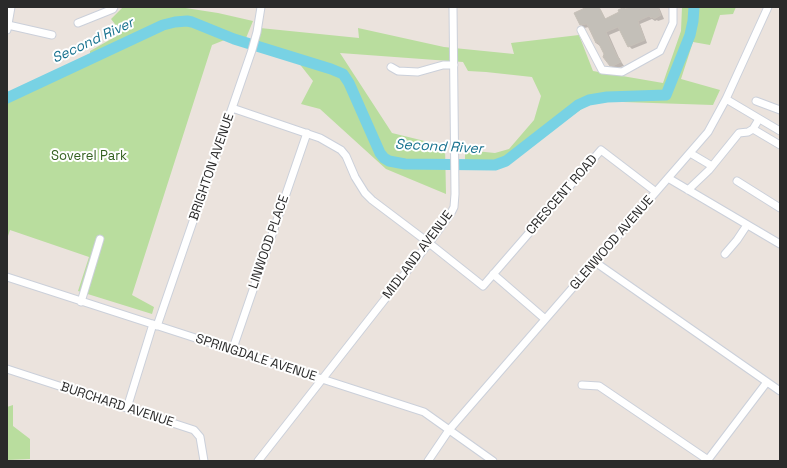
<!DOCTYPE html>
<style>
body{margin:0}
#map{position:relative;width:787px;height:468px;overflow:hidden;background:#ebe3dd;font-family:"Space Grotesk",sans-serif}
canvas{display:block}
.frame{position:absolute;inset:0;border:8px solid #2a2a2a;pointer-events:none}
</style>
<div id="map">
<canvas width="787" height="468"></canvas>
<div class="frame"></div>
</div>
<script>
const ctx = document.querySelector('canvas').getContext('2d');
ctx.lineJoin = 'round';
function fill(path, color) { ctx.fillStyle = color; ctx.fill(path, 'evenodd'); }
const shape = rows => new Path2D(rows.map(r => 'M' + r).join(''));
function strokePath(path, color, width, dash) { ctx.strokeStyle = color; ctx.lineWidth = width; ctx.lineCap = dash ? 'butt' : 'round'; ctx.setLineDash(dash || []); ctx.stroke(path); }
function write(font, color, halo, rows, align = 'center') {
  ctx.font = font + ' "Space Grotesk",sans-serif'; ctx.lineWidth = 4; ctx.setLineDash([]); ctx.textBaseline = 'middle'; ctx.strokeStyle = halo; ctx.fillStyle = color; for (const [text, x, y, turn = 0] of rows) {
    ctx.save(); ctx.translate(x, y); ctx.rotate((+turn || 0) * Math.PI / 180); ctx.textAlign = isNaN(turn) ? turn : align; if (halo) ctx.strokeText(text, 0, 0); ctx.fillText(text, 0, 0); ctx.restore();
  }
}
const green = shape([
 [123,7,179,7,218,13,253,21,244,43,227,39,212,45,132,295,154,307,152,314,78,291,89,257,10,230,7,239,7,102,90,63,90,51,122,33,111,19],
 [682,7,736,7,733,14,720,15,710,45,693,42,681,79,720,90,713,105,593,101,505,163,465,163,465,150,495,153,509,149,534,120,541,96,532,77,486,72,468,71,463,62,340,53,392,133,445,146,446,194,386,169,320,109,301,104,313,81,298,62,254,49,260,28,359,38,358,28,444,47,514,54,511,43,579,35,593,71,663,83,681,31],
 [13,405,13,426,30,439,30,459,7,460,7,407]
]);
const shadow = shape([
 [590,7,598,7,601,10,606,20,633,7,659,7,664,19,658,21,657,20,655,21,652,19,640,24,647,43,632,49,629,46,621,30,609,35,620,60,624,66,614,69,610,65,601,45,600,46,596,43,589,27,584,28,581,25]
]);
const river = shape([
 [7,98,163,25,175,22,187,21,192,22,234,39,331,69,343,74,349,83,380,153,384,158,389,161,405,164,495,165,506,161,578,105,589,100,607,97,666,95,690,35,693,21,694,7]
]);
const building = shape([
 [587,7,599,7,605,19,619,12,618,10,625,7,625,9,630,7,658,7,661,15,654,19,653,17,651,18,649,16,638,21,645,40,628,47,618,27,606,32,618,58,619,58,621,62,613,66,610,66,603,57,604,54,598,42,596,43,587,24,580,25,574,13,587,7]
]);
const minor = shape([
 [78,23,113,9,114,7],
 [8,25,52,35],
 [7,30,11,7],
 [581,30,602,70,622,72,660,51,673,23,673,7],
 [391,67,398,71,418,72,443,65,454,65],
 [726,99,780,131],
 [756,101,780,110],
 [232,108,320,138,341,150,346,156,355,177,365,193,372,200,429,243,483,286,601,150,656,192],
 [753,129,780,145],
 [690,153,712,166],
 [668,178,780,244],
 [737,181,780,208],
 [688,190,709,170,739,133,748,132,753,129,759,119],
 [725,254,737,240,747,225],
 [595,262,780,391],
 [493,274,545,319],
 [7,277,424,412,493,461],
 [81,302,100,239],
 [157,326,252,50,257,32,261,7],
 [232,351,307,133],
 [7,369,194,430,200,437,204,461],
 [582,385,599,386,708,460],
 [127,408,153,324],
 [258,461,429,243,451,213,454,207,455,194,453,7],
 [428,461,449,430,708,132,726,99,768,7],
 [707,461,767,382]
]);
const parkNames = [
 ["Soverel Park",89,156]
];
const streetNames = [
 ["BRIGHTON AVENUE",212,167,-71],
 ["CRESCENT ROAD",562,195,-49],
 ["LINWOOD PLACE",269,242,-71],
 ["GLENWOOD AVENUE",612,243,-49],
 ["MIDLAND AVENUE",418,255,-53],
 ["SPRINGDALE AVENUE",256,358,18],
 ["BURCHARD AVENUE",117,405,18]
];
const waterNames = [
 ["Second River",93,41,-25],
 ["Second River",439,147,3]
];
fill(green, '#b9dd9e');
fill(shadow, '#0003');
strokePath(river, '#78d2e4', 11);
fill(building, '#c3bfb8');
strokePath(building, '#c6bfb7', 1);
strokePath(minor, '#cbd0da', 9);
strokePath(minor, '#fff', 7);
write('13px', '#346120', '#fff', parkNames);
write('13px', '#2a2a2a', '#fff', streetNames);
write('italic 14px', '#18728f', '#fff', waterNames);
</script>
